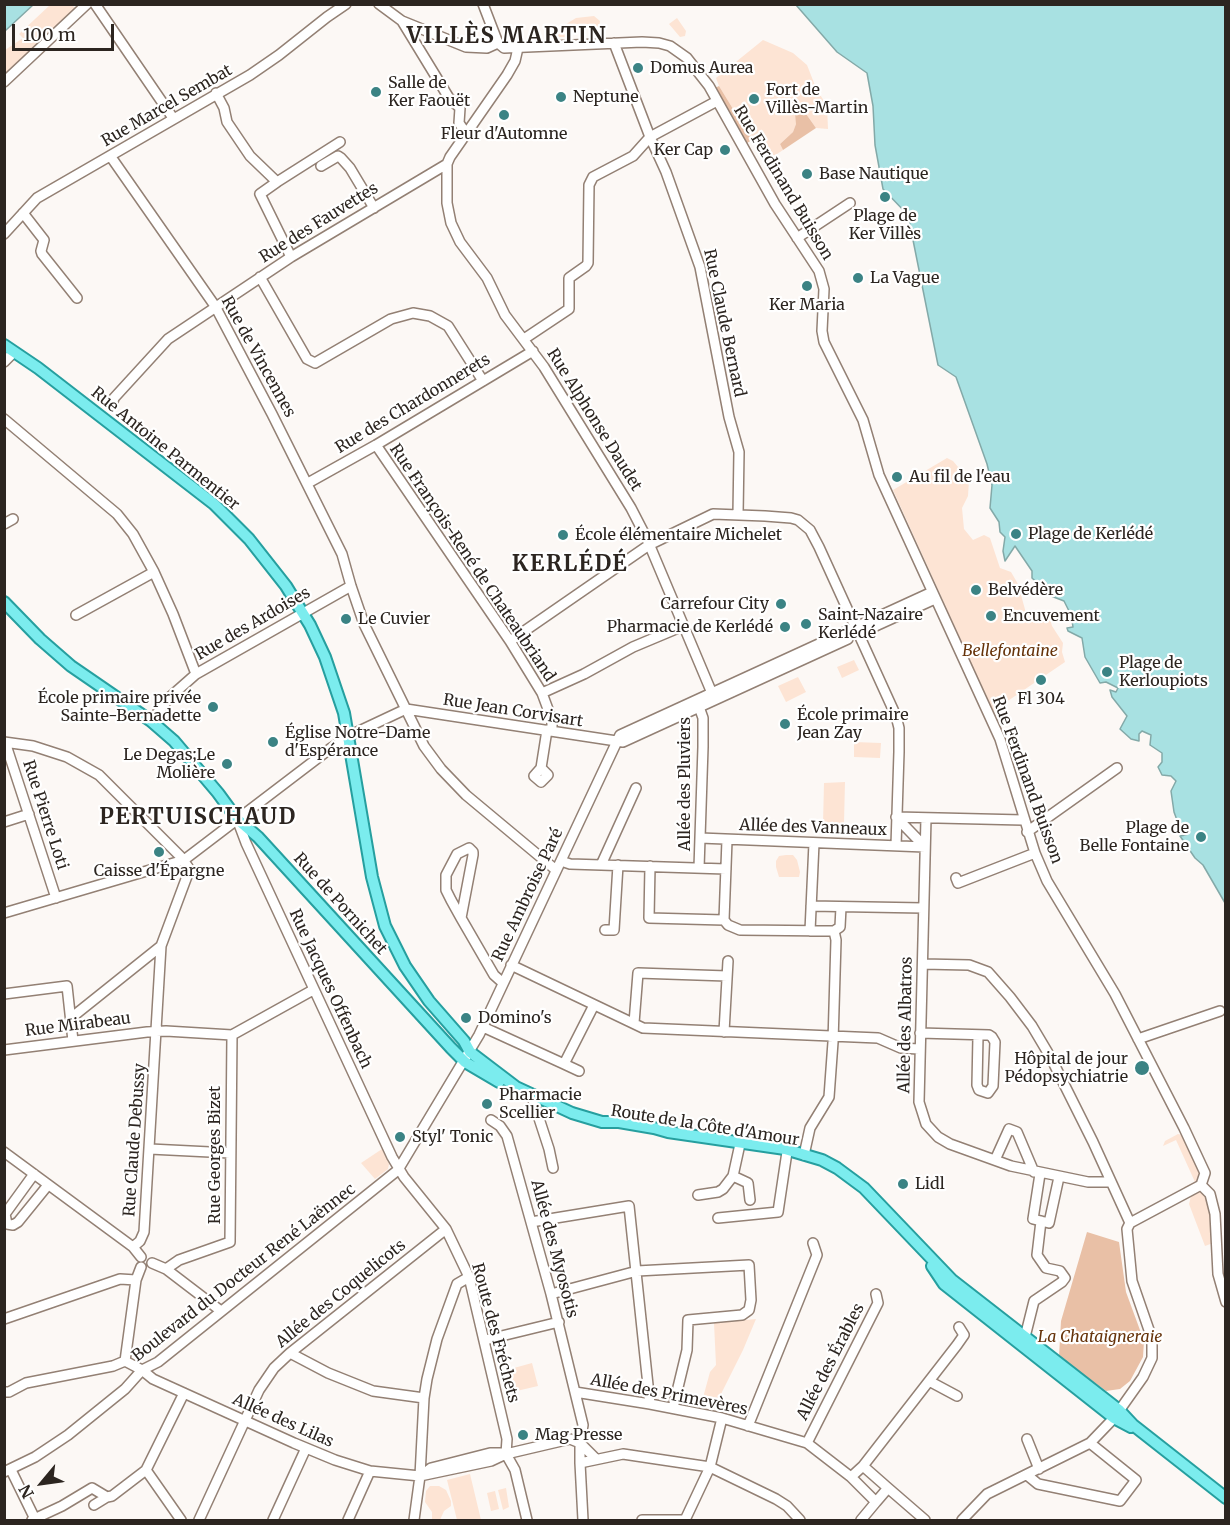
<!DOCTYPE html>
<meta charset="utf-8">
<style>
body{margin:0}
#map{position:relative;width:1230px;height:1525px;overflow:hidden;background:#fcf8f5;font-family:Merriweather,serif}
canvas{display:block}
.frame{position:absolute;inset:0;border:6px solid #2c2520;pointer-events:none}
.north{position:absolute;left:12px;top:1453px;width:60px;height:60px;-webkit-text-stroke:4px #fff;paint-order:stroke;rotate:241deg;font-size:16px;font-weight:700;line-height:24px;text-align:center;color:#2c2520}
.north::after{content:'';display:block;margin:auto;width:21px;height:27px;background:#2c2520;clip-path:polygon(50% 0,100% 100%,50% 72%,0 100%)}
.scale{position:absolute;left:12px;top:24px;width:102px;height:27px;box-sizing:border-box;border:3px solid #2c2520;border-top:0;padding-left:8px;font-size:18px;line-height:21px;white-space:nowrap;color:#2c2520;-webkit-text-stroke:4px #fff;paint-order:stroke}
</style>
<div id="map">
<canvas width="1230" height="1525"></canvas>
<div class="frame"></div>
<div class="north">N</div>
<div class="scale">100 m</div>
</div>
<script>
const ctx = document.querySelector('canvas').getContext('2d');
ctx.lineJoin = 'round';
function fill(path, color) { ctx.fillStyle = color; ctx.fill(path, 'evenodd'); }
const shape = rows => new Path2D(rows.map(r => 'M' + r).join(''));
function strokePath(path, color, width, dash) { ctx.strokeStyle = color; ctx.lineWidth = width; ctx.lineCap = dash ? 'butt' : 'round'; ctx.setLineDash(dash || []); ctx.stroke(path); }
function write(font, color, halo, rows, align = 'center') {
  ctx.font = font + ' Merriweather,serif'; ctx.lineWidth = 4.5; ctx.setLineDash([]); ctx.textBaseline = 'middle'; ctx.strokeStyle = halo; ctx.fillStyle = color; for (const [text, x, y, turn = 0] of rows) {
    ctx.save(); ctx.translate(x, y); ctx.rotate((+turn || 0) * Math.PI / 180); ctx.textAlign = isNaN(turn) ? turn : align; if (halo) ctx.strokeText(text, 0, 0); ctx.fillText(text, 0, 0); ctx.restore();
  }
}
const green = shape([
 [50,5,72,5,75,8,5,74,5,50,23,38,19,34],
 [594,16,600,21,599,29,574,30,569,37,557,37,558,32,563,26,576,18],
 [677,18,686,31,685,36,680,37,669,24],
 [763,40,793,53,807,65,816,88,827,106,828,129,816,128,797,101,796,124,793,132,780,144,783,150,774,156,758,138,752,140,719,86,716,78],
 [947,458,953,461,969,480,968,496,962,508,964,529,973,540,984,535,990,538,1000,568,1011,572,1018,584,1026,613,1038,617,1048,612,1052,626,1063,643,1062,652,1065,662,993,711,893,490],
 [854,660,859,670,842,678,837,667],
 [798,677,806,692,786,702,778,686],
 [854,742,881,743,880,758,854,757],
 [845,782,844,823,823,824,824,783],
 [786,855,793,855,797,860,800,872,799,877,779,877,776,867,776,861,779,856],
 [1178,1134,1182,1135,1200,1172,1196,1183,1185,1188,1184,1187,1195,1182,1176,1140,1163,1146,1165,1141],
 [382,1149,389,1164,388,1169,375,1179,361,1163],
 [1201,1192,1205,1194,1209,1200,1213,1243,1205,1246,1189,1204,1191,1196],
 [756,1319,743,1350,722,1392,717,1409,701,1405,710,1372,716,1365,714,1323],
 [532,1363,538,1386,508,1393,503,1371],
 [470,1474,481,1520,457,1520,447,1480],
 [430,1486,439,1486,446,1490,451,1501,451,1506,444,1511,440,1520,432,1520,432,1512,425,1502,426,1491],
 [506,1488,509,1507,503,1510,498,1490],
 [495,1491,499,1509,491,1511,487,1493]
]);
const forest = shape([
 [719,86,752,140,747,143,715,88],
 [791,100,797,101,816,128,783,150,780,144,793,132,796,124,795,113,788,104],
 [1087,1232,1119,1242,1126,1292,1144,1341,1143,1357,1130,1381,1120,1389,1106,1391,1059,1356,1061,1321]
]);
const water = shape([
 [5,4,33,4,33,5,5,31,5,4],
 [796,5,1225,5,1225,903,1203,865,1195,858,1180,836,1186,835,1185,832,1181,831,1174,812,1171,791,1176,781,1171,776,1162,775,1158,767,1162,762,1162,753,1150,745,1151,735,1142,731,1139,734,1139,741,1131,739,1120,729,1127,716,1112,697,1110,690,1116,692,1118,688,1106,682,1100,683,1085,657,1082,638,1068,631,1067,628,1073,627,1071,615,1064,601,1051,596,1032,578,1032,571,1015,546,1005,561,1003,551,1005,537,1000,532,999,522,990,508,992,485,987,464,956,377,938,365,908,215,883,189,875,145,873,106,867,73,837,52,796,5]
]);
const minor = shape([
 [95,4,173,118],
 [379,4,402,21,466,47,487,48,498,43],
 [483,4,498,43],
 [402,21,449,98,460,108,459,123,466,133],
 [498,43,504,48,642,42,659,43,670,46,687,58,709,86,775,204,819,271,824,289,822,331,824,342,863,420,879,475,1000,739,1035,853,1047,881,1115,994,1184,1128,1205,1173,1201,1185,1130,1223,1127,1229,1132,1281,1149,1330,1152,1343,1152,1358,1143,1377,1114,1418,1090,1443,987,1494,962,1520],
 [614,43,650,137,666,172,700,267,729,417,739,452,738,514],
 [518,48,515,61,507,75,450,157,447,164,447,203,451,223,460,242,487,278,505,315,544,367,631,508,647,539,714,698],
 [4,82,87,4],
 [216,93,224,108,227,122,250,156,277,182,260,194,291,257],
 [111,157,215,306,272,414,342,554,351,586,364,624,424,746,441,769,466,795,556,870],
 [321,166,338,156,341,158,350,168,374,208],
 [277,182,340,142],
 [23,213,44,240,41,251,42,254,77,298],
 [4,234,37,198,250,75,279,55,327,17,346,4],
 [797,238,850,203],
 [260,277,307,359,315,363,391,319,413,313,430,316,448,326,483,381],
 [524,339,569,309,569,278,586,266,588,263,589,185,593,177,633,156,650,137,717,101],
 [4,362,14,352],
 [112,405,114,398,168,339,291,257,447,164],
 [4,419,117,514,133,534,154,572,173,614,196,674],
 [376,445,510,641,542,693,552,720,552,731],
 [308,483,376,445,533,351],
 [4,524,13,519],
 [76,615,154,572],
 [869,629,935,599],
 [510,641,649,545,713,514,765,516,791,518,798,520,810,530,819,547,896,716,899,728,899,752,896,846],
 [542,693,584,674,633,647,683,626],
 [698,704,703,718,703,747,699,868],
 [151,721,170,697,196,674,351,586],
 [4,742,33,746,67,757,99,775,180,856,188,867,189,871,161,946,144,1232,140,1241,133,1247],
 [5,742,56,898],
 [541,768,548,775,541,782,534,776,541,768,547,730],
 [896,817,1023,820],
 [896,817,925,847],
 [926,818,919,1102,926,1124,938,1137,950,1144,1011,1166,1088,1182,1111,1182],
 [237,819,246,843,392,1157,404,1177,446,1229,469,1277,507,1439,506,1454,515,1470,527,1520],
 [4,822,29,814],
 [1027,832,1117,768],
 [700,838,925,847],
 [727,840,724,920,728,925,740,930,834,931,840,927,841,907],
 [561,861,570,864,726,869],
 [601,865,636,788],
 [650,866,649,918,724,920],
 [956,878,958,883,1035,853],
 [811,906,923,908],
 [4,913,184,860,331,748,355,733,406,709,623,742,848,639],
 [461,918,473,855,473,852,469,848,457,854,446,875,446,890,451,900,461,918,494,975,503,983],
 [605,930,614,930,618,865],
 [810,931,814,843],
 [923,964,969,965,988,972,1010,997,1032,1026,1051,1058,1093,1142,1130,1223],
 [511,965,643,1028,878,1038,901,1048,919,1049],
 [4,994,67,986,73,1041],
 [71,1018,161,946],
 [634,1023,638,973,727,976],
 [483,1027,564,1064,594,1005],
 [724,1032,728,961],
 [920,1033,989,1035,992,1037,995,1042,993,1086,988,1093,979,1090,977,1085,978,1036],
 [1138,1039,1220,1011],
 [4,1050,147,1032,166,1031,232,1035,313,990],
 [564,1064,579,1071],
 [533,1100,549,1149,553,1168],
 [491,1120,500,1126,507,1136,551,1294,583,1425,580,1443,580,1463,583,1520],
 [150,1149,230,1153],
 [4,1152,133,1247,141,1257],
 [804,1155,810,1128,829,1097,833,1042,836,940,834,931],
 [995,1160,1009,1129,1017,1132,1034,1172],
 [1040,1174,1033,1219,1049,1223,1059,1177],
 [733,1176,748,1183,750,1200],
 [1201,1185,1210,1194,1215,1214,1218,1274,1226,1302],
 [698,1195,718,1192,723,1189,733,1176,740,1144],
 [718,1218,778,1212,787,1152],
 [531,1222,629,1206,650,1404],
 [7,1224,5,1214,34,1174],
 [7,1224,13,1225,18,1222,48,1185],
 [152,1263,166,1269,221,1311],
 [141,1267,136,1280,125,1361,142,1370,153,1379,294,1443,335,1460,370,1471,420,1476,491,1461,506,1454,570,1439,580,1443,596,1459],
 [166,1269,179,1260,230,1242,232,1035],
 [551,1294,637,1271,749,1265,751,1300,749,1310,742,1315,688,1320,687,1350,673,1408],
 [4,1319,120,1279,136,1280],
 [1025,1337,1034,1301,1062,1282,1065,1278,1060,1271,1046,1268,1037,1255,1041,1221],
 [485,1340,559,1322],
 [290,1353,328,1373,373,1391,424,1398],
 [929,1381,957,1396],
 [4,1392,9,1392,26,1383,113,1366,125,1361],
 [575,1392,650,1404,722,1418,807,1443,851,1477],
 [748,1426,817,1255,813,1243],
 [1027,1439,1039,1469],
 [807,1443,878,1303,876,1294],
 [580,1463,623,1454,710,1467,776,1499,787,1506,800,1520],
 [863,1466,957,1345,964,1335,959,1327],
 [11,1470,35,1519],
 [146,1470,181,1520],
 [4,1472,35,1457,68,1435,125,1389,142,1370,158,1362,398,1170,479,1035,620,735,932,592],
 [422,1475,431,1468,439,1466,490,1453,503,1453],
 [1027,1475,1038,1484,1120,1501,1136,1480,1090,1443],
 [888,1488,876,1502,851,1477,863,1466,888,1488,925,1520],
 [94,1505,107,1497],
 [32,1520,62,1506,92,1488,107,1497,112,1496,146,1470,184,1393],
 [199,1520,259,1390,274,1368,290,1353,446,1229],
 [273,1520,306,1448],
 [348,1520,370,1471],
 [414,1520,420,1476,424,1398,427,1379,437,1339,457,1284,469,1277],
 [642,1520,685,1520],
 [685,1520,710,1467,722,1418],
 [861,1520,876,1502]
]);
const major = shape([
 [4,345,38,368,214,504,249,539,286,586,310,625,325,657,344,713,372,877,385,926,405,966,429,1001,464,1041,470,1052,516,1087,572,1113,602,1122,619,1122,654,1128,668,1132,785,1149,822,1160,837,1168,864,1188,952,1280,1119,1410,1133,1425,1226,1498],
 [4,602,40,639,71,666,151,721,174,741,218,793,237,819,258,837,451,1048,465,1062,499,1082],
 [932,1266,944,1284,1114,1418,1131,1427]
]);
const markers = [
 [638,68,6,"#3b8384"],
 [376,92,6,"#3b8384"],
 [561,97,6,"#3b8384"],
 [754,99,6,"#3b8384"],
 [504,115,6,"#3b8384"],
 [725,150,6,"#3b8384"],
 [807,174,6,"#3b8384"],
 [885,197,6,"#3b8384"],
 [858,278,6,"#3b8384"],
 [807,286,6,"#3b8384"],
 [897,477,6,"#3b8384"],
 [1016,534,6,"#3b8384"],
 [563,535,6,"#3b8384"],
 [976,590,6,"#3b8384"],
 [781,604,6,"#3b8384"],
 [991,616,6,"#3b8384"],
 [346,619,6,"#3b8384"],
 [806,624,6,"#3b8384"],
 [785,627,6,"#3b8384"],
 [1107,672,6,"#3b8384"],
 [1041,680,6,"#3b8384"],
 [213,707,6,"#3b8384"],
 [785,724,6,"#3b8384"],
 [273,742,6,"#3b8384"],
 [227,764,6,"#3b8384"],
 [1201,837,6,"#3b8384"],
 [159,852,6,"#3b8384"],
 [466,1018,6,"#3b8384"],
 [1142,1068,8,"#3b8384"],
 [487,1104,6,"#3b8384"],
 [400,1137,6,"#3b8384"],
 [903,1184,6,"#3b8384"],
 [523,1435,6,"#3b8384"]
];
const poiNames = [
 ["Domus Aurea",650,68],
 ["Salle de",388,83],
 ["Ker Faouët",388,101],
 ["Fort de",766,90],
 ["Villès-Martin",766,108],
 ["Neptune",573,97],
 ["Fleur d'Automne",504,134,"center"],
 ["Ker Cap",713,150,"right"],
 ["Base Nautique",819,174],
 ["Plage de",885,216,"center"],
 ["Ker Villès",885,234,"center"],
 ["La Vague",870,278],
 ["Ker Maria",807,305,"center"],
 ["Au fil de l'eau",909,477],
 ["Plage de Kerlédé",1028,534],
 ["École élémentaire Michelet",575,535],
 ["Belvédère",988,590],
 ["Carrefour City",769,604,"right"],
 ["Saint-Nazaire",818,615],
 ["Kerlédé",818,633],
 ["Encuvement",1003,616],
 ["Le Cuvier",358,619],
 ["Pharmacie de Kerlédé",773,627,"right"],
 ["Plage de",1119,663],
 ["Kerloupiots",1119,681],
 ["École primaire privée",201,698,"right"],
 ["Sainte-Bernadette",201,716,"right"],
 ["Fl 304",1041,699,"center"],
 ["École primaire",797,715],
 ["Jean Zay",797,733],
 ["Église Notre-Dame",285,733],
 ["d'Espérance",285,751],
 ["Le Degas;Le",215,755,"right"],
 ["Molière",215,773,"right"],
 ["Plage de",1189,828,"right"],
 ["Belle Fontaine",1189,846,"right"],
 ["Caisse d'Épargne",159,871,"center"],
 ["Domino's",478,1018],
 ["Hôpital de jour",1128,1059,"right"],
 ["Pédopsychiatrie",1128,1077,"right"],
 ["Pharmacie",499,1095],
 ["Scellier",499,1113],
 ["Styl' Tonic",412,1137],
 ["Lidl",915,1184],
 ["Mag Presse",535,1435]
];
const streetNames = [
 ["Rue Marcel Sembat",167,106,-30],
 ["Rue Ferdinand Buisson",783,183,59],
 ["Rue des Fauvettes",319,223,-32],
 ["Rue Claude Bernard",724,323,78],
 ["Rue de Vincennes",258,357,61],
 ["Rue des Chardonnerets",413,404,-31],
 ["Rue Alphonse Daudet",594,420,58],
 ["Rue Antoine Parmentier",165,449,39],
 ["Rue François-René de Chateaubriand",472,563,56],
 ["Rue des Ardoises",253,624,-30],
 ["Rue Jean Corvisart",513,711,9],
 ["Rue Ferdinand Buisson",1027,780,70],
 ["Allée des Pluviers",685,784,-90],
 ["Rue Pierre Loti",45,815,72],
 ["Allée des Vanneaux",813,828,2],
 ["Rue Ambroise Paré",528,895,-65],
 ["Rue de Pornichet",340,904,48],
 ["Rue Jacques Offenbach",330,989,65],
 ["Rue Mirabeau",78,1025,-7],
 ["Allée des Albatros",906,1025,-89],
 ["Route de la Côte d'Amour",705,1126,9],
 ["Rue Claude Debussy",135,1140,-86],
 ["Rue Georges Bizet",215,1155,-90],
 ["Allée des Myosotis",554,1249,75],
 ["Boulevard du Docteur René Laënnec",244,1273,-38],
 ["Allée des Coquelicots",341,1294,-39],
 ["Route des Fréchets",495,1333,75],
 ["Allée des Érables",831,1362,-63],
 ["Allée des Primevères",669,1395,11],
 ["Allée des Lilas",283,1421,24]
];
const parkNames = [
 ["Bellefontaine",1010,651],
 ["La Chataigneraie",1100,1337]
];
const districtNames = [
 ["VILLÈS MARTIN",507,37],
 ["KERLÉDÉ",570,565],
 ["PERTUISCHAUD",198,818]
];
fill(green, '#fde4d4');
fill(forest, '#e9c0a6');
fill(water, '#a8e1e2');
strokePath(water, '#83a9a8', 1.5);
strokePath(minor, '#938074', 12);
strokePath(major, '#269f9f', 14);
strokePath(minor, '#fff', 9);
strokePath(major, '#7becee', 10);
for (const [x, y, r, color] of markers) { const dot = new Path2D(); dot.arc(x, y, r, 0, 2 * Math.PI); ctx.fillStyle = color; ctx.fill(dot); strokePath(dot, '#fff', 2); }
write('16px', '#2c2520', '#fff', poiNames, 'left');
write('16px', '#2c2520', '#fff', streetNames);
write('italic 16px', '#66330a', '#fff', parkNames);
ctx.letterSpacing = '1.5px';
write('bold 22px', '#2c2520', '#fff', districtNames);
ctx.letterSpacing = '0px';
</script>
